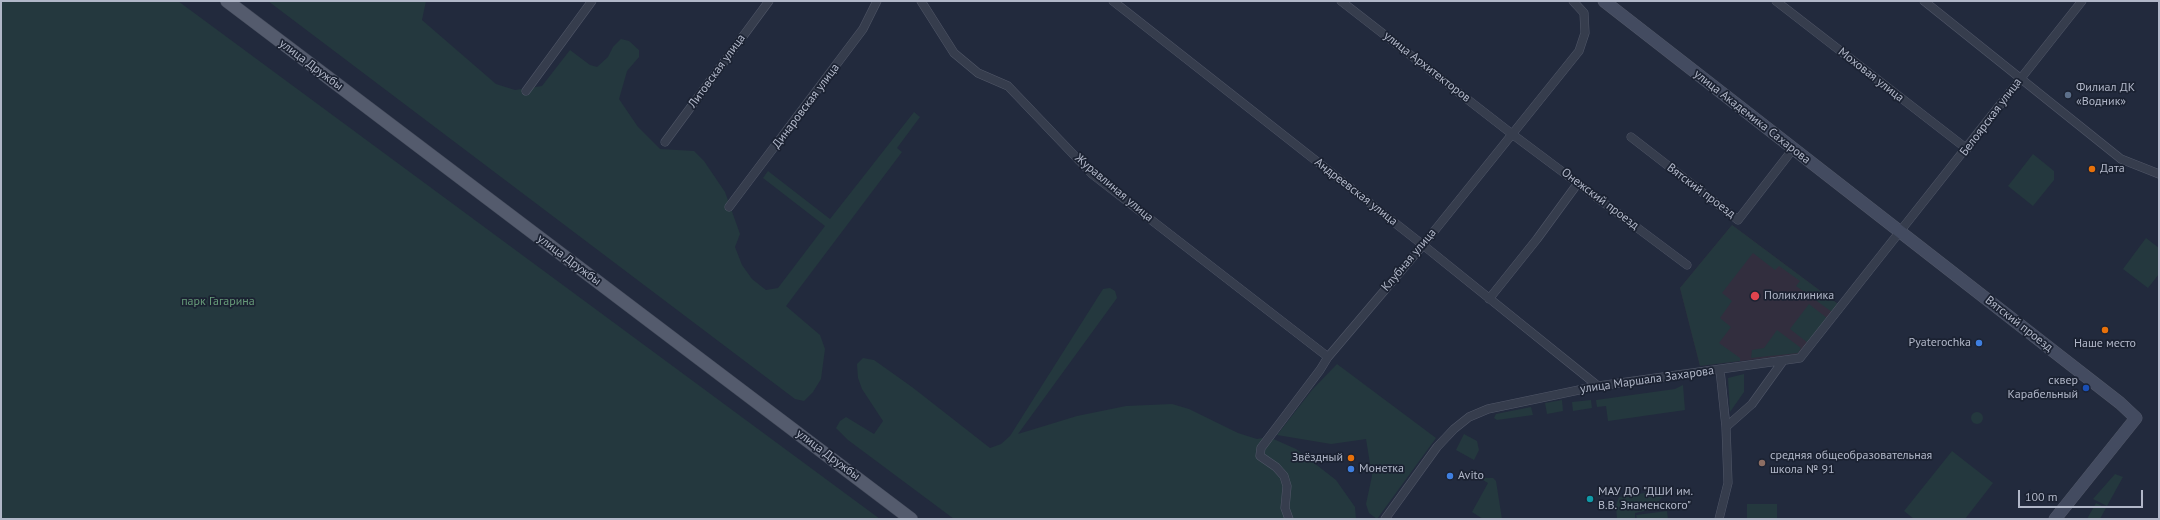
<!DOCTYPE html>
<meta charset="utf-8">
<style>
body{margin:0}
#map{position:relative;width:2160px;height:520px;overflow:hidden;background:#222a3d;font-family:"PT Sans",sans-serif}
canvas{display:block}
.frame{position:absolute;inset:0;border:2px solid #b1b7c8;pointer-events:none}
.scale{position:absolute;left:2018px;top:490px;width:125px;height:18px;box-sizing:border-box;border:2px solid #b1b7c8;border-top:0;padding-left:5px;font-size:12px;line-height:14px;white-space:nowrap;color:#b1b7c8;-webkit-text-stroke:3px #1b2232;paint-order:stroke}
</style>
<div id="map">
<canvas width="2160" height="520"></canvas>
<div class="frame"></div>
<div class="scale">100 m</div>
</div>
<script>
const ctx = document.querySelector('canvas').getContext('2d');
ctx.lineJoin = 'round';
function fill(path, color) { ctx.fillStyle = color; ctx.fill(path, 'evenodd'); }
const shape = rows => new Path2D(rows.map(r => 'M' + r).join(''));
function strokePath(path, color, width, dash) { ctx.strokeStyle = color; ctx.lineWidth = width; ctx.lineCap = dash ? 'butt' : 'round'; ctx.setLineDash(dash || []); ctx.stroke(path); }
function write(font, color, halo, rows, align = 'center') {
  ctx.font = font + ' "PT Sans",sans-serif'; ctx.lineWidth = 3.5; ctx.setLineDash([]); ctx.textBaseline = 'middle'; ctx.strokeStyle = halo; ctx.fillStyle = color; for (const [text, x, y, turn = 0] of rows) {
    ctx.save(); ctx.translate(x, y); ctx.rotate((+turn || 0) * Math.PI / 180); ctx.textAlign = isNaN(turn) ? turn : align; if (halo) ctx.strokeText(text, 0, 0); ctx.fillText(text, 0, 0); ctx.restore();
  }
}
const medical = shape([
 [1732,225,1838,304,1799,354,1700,366,1680,288]
]);
const green = shape([
 [1,1,178,1,880,519,1,519],
 [268,1,426,1,422,20,496,84,515,90,542,86,570,50,590,65,597,67,608,57,613,47,621,39,629,41,639,50,639,57,627,71,619,99,638,127,660,149,694,151,704,161,725,192,740,234,735,247,742,265,752,279,766,290,778,288,825,226,763,178,768,171,830,219,914,112,920,117,897,148,902,152,786,306,820,335,825,349,821,379,813,392,804,401,795,399],
 [2033,154,2054,171,2054,180,2033,206,2008,186],
 [1732,225,1838,304,1832,312,1796,286,1800,281,1779,266,1775,270,1753,253,1722,293,1732,301,1720,318,1731,327,1719,343,1740,358,1740,361,1700,366,1680,288],
 [2146,238,2159,248,2159,274,2148,288,2123,269],
 [1110,288,1115,291,1117,298,1018,434,1077,416,1126,406,1172,404,1189,409,1238,433,1257,439,1269,437,1296,449,1336,480,1355,507,1356,519,954,519,848,440,836,428,840,421,846,417,874,434,883,421,862,389,858,378,857,364,863,358,874,360,912,387,990,448,1001,444,1010,436,1103,289],
 [1809,304,1827,318,1808,343,1790,329],
 [1777,330,1801,348,1798,353,1751,358,1752,350,1764,348],
 [1337,364,1436,438,1377,519,1369,513,1366,504,1372,476,1366,439,1331,444,1277,435,1312,390],
 [1744,374,1744,392,1730,412,1728,378],
 [1683,385,1685,410,1608,421,1606,406,1597,407,1596,400,1675,389],
 [1562,400,1563,411,1547,414,1545,403],
 [1591,400,1592,408,1573,411,1572,402],
 [1531,407,1533,415,1497,420,1494,418,1496,414],
 '1971 418a6 6 0 1 1 12 0a6 6 0 1 1-12 0Z',
 [1464,434,1477,441,1479,450,1474,460,1456,450],
 [1952,451,1993,483,1965,519,1914,519,1904,511],
 [2115,474,2123,477,2107,506,2093,499],
 [1484,478,1493,478,1496,481,1502,519,1483,519,1472,512,1488,483,1483,480],
 [1663,490,1666,492,1653,509,1635,513,1635,519,1617,519,1616,506,1619,497],
 [2096,503,2106,508,2100,519,2087,519],
 [1747,504,1777,504,1777,519,1747,519],
 [1667,511,1668,519,1637,519,1636,515]
]);
const street = shape([
 [921,1,954,53,978,73,1008,86,1092,174,1328,357],
 [1113,1,1423,245,1598,386],
 [1341,1,1512,134,1687,265],
 [1776,1,1967,149],
 [1924,1,2121,159,2159,174],
 [526,91,592,1],
 [1631,137,1738,220,1793,149],
 [665,142,769,1],
 [729,207,863,29,877,1],
 [1489,299,1537,239,1578,183],
 [1720,370,1726,427],
 [1289,519,1285,508,1287,486,1284,476,1276,467,1260,456,1261,448,1320,370,1328,357,1423,245,1579,51,1585,33,1584,13,1573,1],
 [1385,519,1437,447,1454,429,1469,417,1488,409,1598,386,1800,358,2082,1],
 [1719,519,1728,483,1726,427,1752,404,1783,361]
]);
const secondary = shape([
 [1604,1,2120,403,2136,418,2055,519]
]);
const primary = shape([
 [227,1,911,519]
]);
const markers = [
 [2068,95,4,"#5c6f8a"],
 [2092,169,4,"#e8710a"],
 [1755,296,5,"#e0444e"],
 [2105,330,4,"#e8710a"],
 [1979,343,4,"#3f7fe0"],
 [2086,388,4,"#1a4fb4"],
 [1351,458,4,"#e8710a"],
 [1762,463,4,"#8d6e63"],
 [1351,469,4,"#3f7fe0"],
 [1450,476,4,"#3f7fe0"],
 [1590,499,4,"#0f9aa8"]
];
const streetNames = [
 ["улица Дружбы",311,65,37],
 ["улица Архитекторов",1427,67,38],
 ["Литовская улица",717,71,-54],
 ["Моховая улица",1871,75,38],
 ["Динаровская улица",806,106,-53],
 ["улица Академика Сахарова",1752,117,38],
 ["Белоярская улица",1991,117,-53],
 ["Журавлиная улица",1114,188,40],
 ["Вятский проезд",1701,191,37],
 ["Андреевская улица",1356,192,38],
 ["Онежский проезд",1600,199,37],
 ["улица Дружбы",569,260,37],
 ["Клубная улица",1409,260,-50],
 ["Вятский проезд",2019,324,38],
 ["улица Маршала Захарова",1647,380,-8],
 ["улица Дружбы",828,455,37]
];
const poiNames = [
 ["Филиал ДК",2076,88],
 ["«Водник»",2076,102],
 ["Дата",2100,169],
 ["Поликлиника",1764,296],
 ["Pyaterochka",1971,343,"right"],
 ["Наше место",2105,344,"center"],
 ["сквер",2078,381,"right"],
 ["Карабельный",2078,395,"right"],
 ["средняя общеобразовательная",1770,456],
 ["школа № 91",1770,470],
 ["Звёздный",1343,458,"right"],
 ["Монетка",1359,469],
 ["Avito",1458,476],
 ["МАУ ДО \"ДШИ им.",1598,492],
 ["В.В. Знаменского\"",1598,506]
];
const parkNames = [
 ["парк Гагарина",218,302]
];
fill(medical, '#322e3e');
fill(green, '#24383e');
strokePath(street, '#515768', 9);
strokePath(secondary, '#515768', 13);
strokePath(primary, '#3f4656', 14);
strokePath(street, '#363d4d', 8);
strokePath(secondary, '#434b60', 12);
strokePath(primary, '#545b6d', 13);
for (const [x, y, r, color] of markers) { const dot = new Path2D(); dot.arc(x, y, r, 0, 2 * Math.PI); ctx.fillStyle = color; ctx.fill(dot); strokePath(dot, '#1b2232', 1.5); }
write('12px', '#b1b7c8', '#1b2232', streetNames);
write('12px', '#b1b7c8', '#1b2232', poiNames, 'left');
write('12px', '#679b79', '#1b2232', parkNames);
</script>
